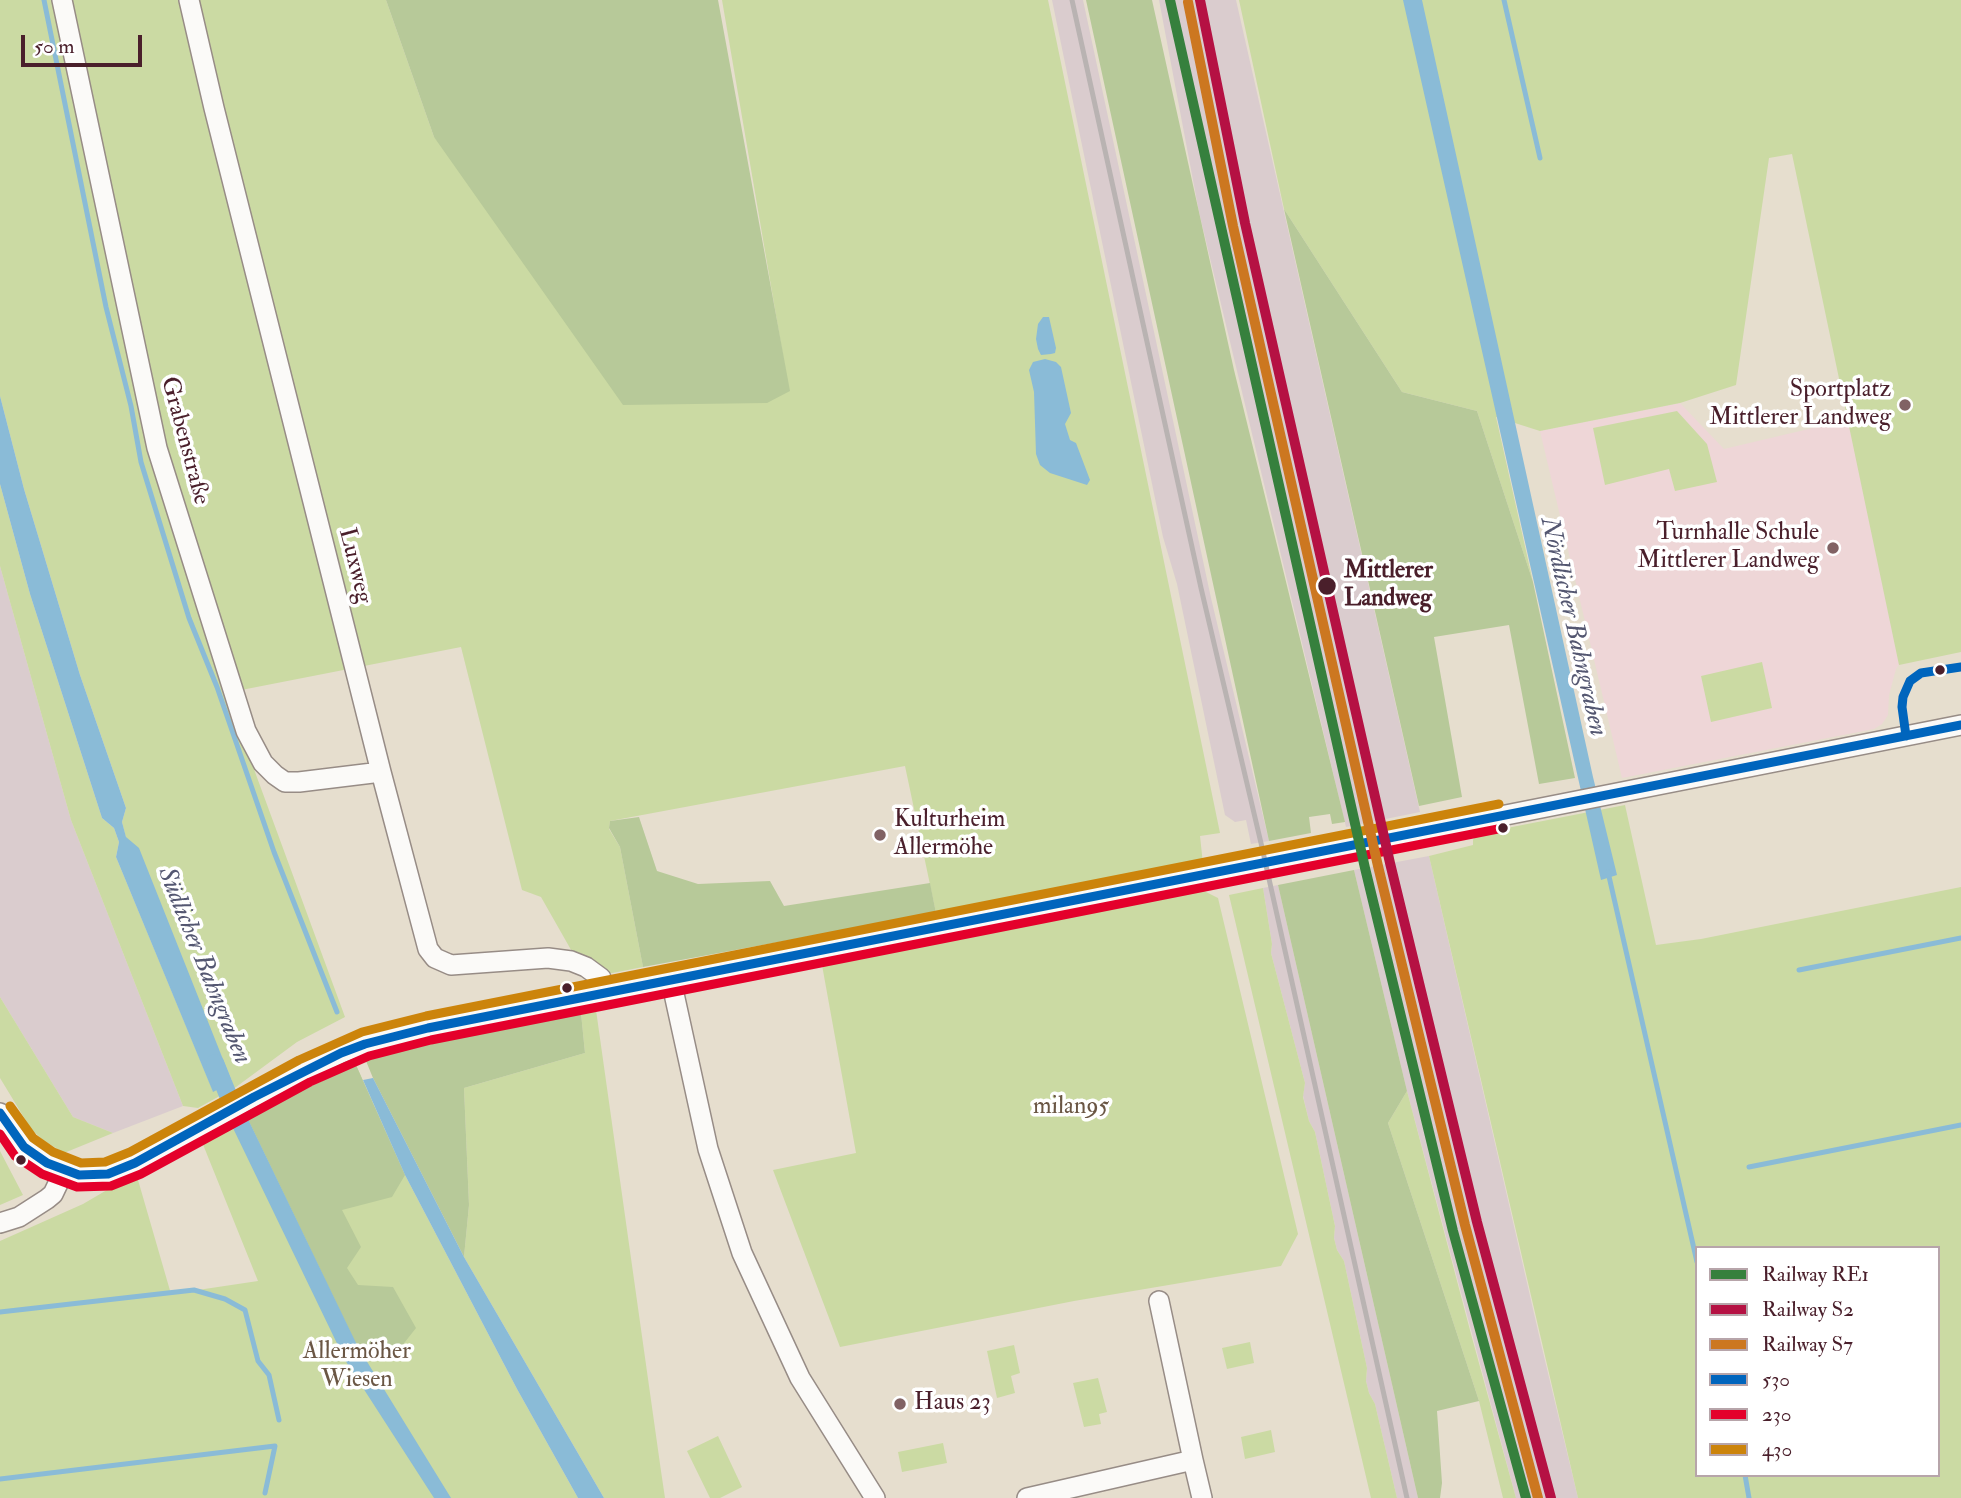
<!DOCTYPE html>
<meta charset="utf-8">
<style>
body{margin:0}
#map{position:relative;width:1961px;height:1498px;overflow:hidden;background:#e6dece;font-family:"IM FELL Double Pica",serif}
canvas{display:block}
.legend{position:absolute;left:1695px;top:1246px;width:245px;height:231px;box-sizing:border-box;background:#fff;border:2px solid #b7a5aa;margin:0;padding:9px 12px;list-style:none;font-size:21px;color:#4a1f2b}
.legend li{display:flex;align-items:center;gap:14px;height:35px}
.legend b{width:35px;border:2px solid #b7a5aa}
.scale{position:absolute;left:21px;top:35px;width:121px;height:32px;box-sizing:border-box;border:4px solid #4a1f2b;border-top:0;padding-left:9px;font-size:21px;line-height:24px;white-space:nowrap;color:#4a1f2b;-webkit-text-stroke:5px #fff;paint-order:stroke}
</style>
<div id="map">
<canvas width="1961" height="1498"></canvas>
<ul class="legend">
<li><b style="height:9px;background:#36803d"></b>Railway RE1</li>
<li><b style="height:9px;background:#b51143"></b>Railway S2</li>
<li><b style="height:9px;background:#cc7720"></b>Railway S7</li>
<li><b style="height:9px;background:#0065bd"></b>530</li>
<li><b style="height:9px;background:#e4002b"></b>230</li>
<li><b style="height:9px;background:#cc840b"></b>430</li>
</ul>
<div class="scale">50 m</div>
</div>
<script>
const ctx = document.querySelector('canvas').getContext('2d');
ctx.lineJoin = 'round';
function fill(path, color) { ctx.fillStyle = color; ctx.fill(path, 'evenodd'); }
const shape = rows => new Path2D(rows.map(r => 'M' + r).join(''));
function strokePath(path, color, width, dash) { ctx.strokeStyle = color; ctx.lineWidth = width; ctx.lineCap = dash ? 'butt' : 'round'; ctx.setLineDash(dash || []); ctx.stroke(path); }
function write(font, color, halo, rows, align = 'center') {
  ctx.font = font + ' "IM FELL Double Pica",serif'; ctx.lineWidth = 7; ctx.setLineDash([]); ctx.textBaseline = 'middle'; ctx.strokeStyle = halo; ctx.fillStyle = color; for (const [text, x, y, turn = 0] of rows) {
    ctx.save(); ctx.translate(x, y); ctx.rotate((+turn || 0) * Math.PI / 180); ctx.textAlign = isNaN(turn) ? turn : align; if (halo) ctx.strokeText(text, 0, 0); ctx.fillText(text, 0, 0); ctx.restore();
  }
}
const built = shape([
 [1680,403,1724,449,1851,419,1901,661,1896,669,1889,695,1888,715,1882,724,1874,729,1622,778,1540,431]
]);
const industrial = shape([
 [1052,0,1083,0,1211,598,1269,841,1251,844,1246,820,1235,822,1225,815,1177,584,1163,537],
 [1159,0,1236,0,1420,812,1346,827,1199,212],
 [0,566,71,820,183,1106,113,1133,73,1117,0,997],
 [1429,856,1541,1344,1578,1498,1516,1498,1407,1091,1354,870],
 [1278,885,1418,1498,1397,1498,1375,1404,1369,1393,1366,1381,1367,1368,1344,1261,1337,1250,1334,1238,1335,1226,1315,1132,1309,1121,1303,1096,1305,1083,1271,953,1272,944,1263,888]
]);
const green = shape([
 [0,0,386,0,434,137,789,391,722,0,1048,0,1220,833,1200,836,1203,864,936,913,905,766,610,821,609,829,620,847,643,967,587,978,541,897,522,890,461,647,226,693,345,1017,297,1042,236,1087,198,1108,183,1106,71,820,0,566,0,484,30,594,102,818,114,828,119,842,116,857,213,1091,232,1081,126,838,122,822,126,808,80,675,24,489,0,396],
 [1239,0,1961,0,1961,652,1899,665,1792,154,1769,158,1736,385,1680,403,1540,431,1496,417,1533,582,1477,411,1402,392,1284,209],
 [1677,411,1707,444,1717,482,1675,491,1669,469,1605,485,1593,428],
 [1762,662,1772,708,1711,722,1701,676],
 [1625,805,1656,945,1701,939,1961,887,1961,1498,1578,1498,1429,856,1473,845,1473,840,1476,834],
 [1697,1248,1938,1248,1938,1475,1697,1475],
 [1198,888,1218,898,1298,1234,1281,1266,1074,1301,840,1347,773,1170,856,1153,822,965],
 [1263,888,1272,944,1271,953,1305,1083,1303,1097,1309,1121,1315,1132,1335,1226,1334,1238,1337,1250,1344,1261,1367,1368,1366,1381,1369,1393,1375,1404,1397,1498,1371,1498,1229,895],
 [0,997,73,1117,113,1133,64,1153,43,1140,31,1129,0,1078],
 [596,1010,661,1471,665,1498,604,1498,464,1257,469,1205,464,1088,585,1053,581,1013],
 [356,1065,405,1175,517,1389,578,1498,0,1498,0,1241,83,1204,136,1173,171,1294,258,1281,202,1142,247,1117],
 [1407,1091,1471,1334,1516,1498,1503,1498,1479,1401,1388,1123],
 [0,1151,23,1195,0,1205],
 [1250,1342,1254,1363,1227,1369,1222,1348],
 [1014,1345,1020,1373,1011,1376,1015,1393,997,1398,987,1351],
 [1098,1378,1107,1412,1099,1414,1101,1424,1084,1427,1073,1383],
 [1271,1430,1275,1452,1245,1459,1241,1437],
 [718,1436,742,1487,720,1498,710,1498,687,1451],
 [943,1443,947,1463,902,1472,898,1452]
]);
const forest = shape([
 [386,0,718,0,790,391,767,403,623,405,434,137],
 [1086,0,1152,0,1234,370,1345,822,1332,824,1330,814,1309,817,1311,833,1269,841],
 [1284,209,1402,392,1477,411,1533,582,1575,778,1539,784,1509,625,1434,637,1462,797,1419,806],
 [639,817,657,871,698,884,770,881,784,906,930,883,936,913,643,967,620,847,609,828,610,821],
 [1354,870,1407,1091,1388,1123,1479,1401,1437,1411,1442,1483,1440,1498,1418,1498,1278,885],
 [581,1013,585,1053,464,1088,469,1205,464,1257,373,1078,366,1061,411,1048],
 [356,1065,405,1175,392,1197,342,1210,361,1247,347,1268,358,1285,393,1287,416,1328,401,1347,358,1348,247,1117]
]);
const water = shape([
 [1403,0,1422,0,1593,777,1617,875,1601,880],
 [1043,317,1049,317,1056,348,1055,353,1051,354,1041,355,1038,349,1036,339,1038,324],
 [1045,359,1056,362,1061,367,1071,413,1065,424,1070,440,1076,443,1090,480,1087,485,1050,473,1040,465,1036,454,1034,392,1029,370,1033,362],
 [0,396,24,489,80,675,126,808,122,822,126,837,139,848,232,1082,213,1092,116,857,119,842,114,828,102,818,30,594,0,484],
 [373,1078,464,1257,604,1498,578,1498,517,1389,405,1175,363,1080],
 [247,1117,358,1347,451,1498,434,1498,345,1360,232,1126]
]);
const stream = shape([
 [44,0,106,307,131,406,141,462,189,618,217,687,274,852,337,1012],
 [1504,0,1540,158],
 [1608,872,1697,1262],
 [1799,970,1961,938],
 [1749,1167,1961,1125],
 [0,1312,194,1290,225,1299,245,1310,258,1361,269,1375,279,1420],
 [1745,1475,1749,1498],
 [0,1479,275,1446,265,1493]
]);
const canal = shape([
 [215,1063,239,1122]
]);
const minor = shape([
 [62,0,157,448,246,731,263,763,275,775,285,782,299,782,381,772],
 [189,0,214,108,381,772,428,949,435,958,451,965,548,958,571,961,586,967,601,978,604,994],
 [671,980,708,1149,742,1253,800,1378,875,1498],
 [0,1113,24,1147,47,1163,79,1175,108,1174,135,1163,254,1097,341,1053,365,1044,428,1028,1961,725],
 [0,1223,19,1217,47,1199,53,1194,64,1171],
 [1193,1460,1202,1498],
 [1027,1498,1193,1460,1159,1301]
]);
const rail = shape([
 [1072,0,1201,588,1261,843,1407,1498]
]);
const bus1 = shape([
 [1906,736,1902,707,1903,697,1910,681,1921,673,1961,667],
 [0,1113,24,1147,47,1163,79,1175,108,1174,135,1163,254,1097,341,1053,365,1044,428,1028,1961,725]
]);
const bus2 = shape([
 [0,1134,15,1156,42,1174,77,1187,111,1186,141,1174,310,1082,369,1056,431,1040,1503,828]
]);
const bus3 = shape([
 [10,1106,33,1138,53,1152,81,1163,105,1162,130,1152,299,1060,362,1032,426,1016,1499,804]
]);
const rail1 = shape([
 [1170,0,1365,868,1453,1231,1526,1498]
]);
const rail2 = shape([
 [1200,0,1245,223,1390,863,1477,1222,1551,1498]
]);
const rail3 = shape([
 [1188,2,1233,226,1378,866,1465,1225,1538,1498]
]);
const markers = [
 [1905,405,7,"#816264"],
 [1833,548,7,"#816264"],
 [1327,586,10,"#4a1f2b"],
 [1940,670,6,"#4a1f2b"],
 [1503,828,6,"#4a1f2b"],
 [880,835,7,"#816264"],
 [567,988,6,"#4a1f2b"],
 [21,1160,6,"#4a1f2b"],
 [900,1404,7,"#816264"]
];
const poiNames = [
 ["Sportplatz",1891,391],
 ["Mittlerer Landweg",1891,419],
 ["Turnhalle Schule",1819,534],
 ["Mittlerer Landweg",1819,562],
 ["Kulturheim",894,821,"left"],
 ["Allermöhe",894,849,"left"],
 ["Haus 23",914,1404,"left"]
];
const streetNames = [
 ["Grabenstraße",184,441,75],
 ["Luxweg",354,566,76]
];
const stopNames = [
 ["Mittlerer",1344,572],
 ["Landweg",1344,600]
];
const parkNames = [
 ["milan95",1071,1108],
 ["Allermöher",357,1353],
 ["Wiesen",357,1381]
];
const waterNames = [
 ["Nördlicher Bahngraben",1572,627,77],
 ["Südlicher Bahngraben",203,966,68]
];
fill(built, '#eed6d7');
fill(industrial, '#daccce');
fill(green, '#cbdaa3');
fill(forest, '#b7c999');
fill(water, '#8abbd7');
strokePath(stream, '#8abbd7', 5);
strokePath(canal, '#8abbd7', 18);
strokePath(minor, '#978c86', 22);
strokePath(minor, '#fbfaf8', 19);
strokePath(rail, '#b9b3b2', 5);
strokePath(bus1, '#0065bd', 9);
strokePath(bus2, '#e4002b', 9);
strokePath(bus3, '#cc840b', 9);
strokePath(rail1, '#36803d', 10);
strokePath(rail2, '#b51143', 10);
strokePath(rail3, '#cc7720', 10);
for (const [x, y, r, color] of markers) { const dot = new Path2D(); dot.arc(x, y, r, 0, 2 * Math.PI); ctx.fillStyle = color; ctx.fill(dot); strokePath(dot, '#fff', 2.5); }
write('24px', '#4a1f2b', '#fff', poiNames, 'right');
write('24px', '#4a1f2b', '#fff', streetNames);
write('bold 24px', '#4a1f2b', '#fff', stopNames, 'left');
write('24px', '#6a5644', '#fff', parkNames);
write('italic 26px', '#545771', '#fff', waterNames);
</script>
